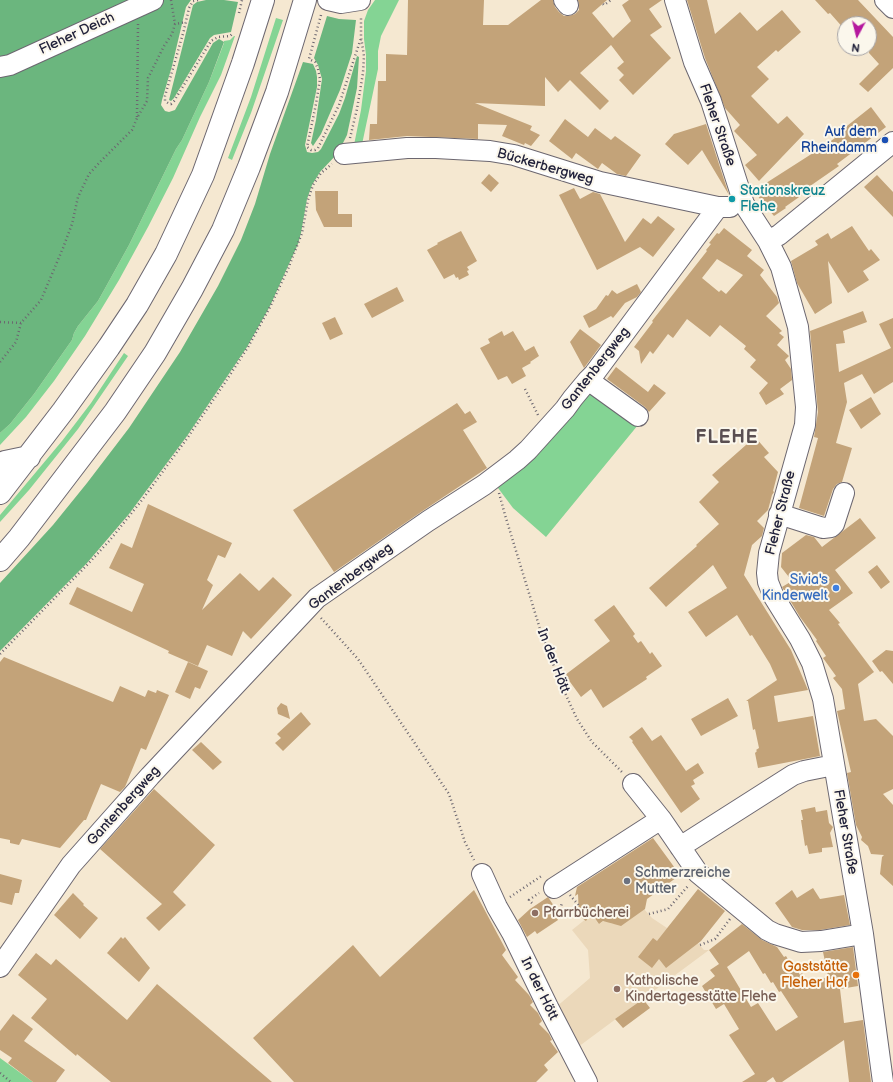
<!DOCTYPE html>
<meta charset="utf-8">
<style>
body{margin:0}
#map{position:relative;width:893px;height:1082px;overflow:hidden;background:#f5e8d1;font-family:"Balsamiq Sans",sans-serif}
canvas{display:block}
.north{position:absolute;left:837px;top:16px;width:40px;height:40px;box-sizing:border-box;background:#fbf7ec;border:1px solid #a4a2a5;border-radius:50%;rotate:187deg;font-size:11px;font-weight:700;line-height:16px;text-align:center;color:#22223b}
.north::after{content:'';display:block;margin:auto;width:14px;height:18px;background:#b5179e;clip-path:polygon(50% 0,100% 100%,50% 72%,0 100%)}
</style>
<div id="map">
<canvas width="893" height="1082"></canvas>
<div class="north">N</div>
</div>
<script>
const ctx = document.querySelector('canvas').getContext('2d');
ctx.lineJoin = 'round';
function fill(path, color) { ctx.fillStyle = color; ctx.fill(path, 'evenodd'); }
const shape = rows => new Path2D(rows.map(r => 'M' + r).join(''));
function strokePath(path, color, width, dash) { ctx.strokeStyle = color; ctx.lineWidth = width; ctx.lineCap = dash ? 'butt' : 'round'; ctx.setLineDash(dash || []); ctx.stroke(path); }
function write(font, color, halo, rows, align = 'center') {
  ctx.font = font + ' "Balsamiq Sans",sans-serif'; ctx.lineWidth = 4; ctx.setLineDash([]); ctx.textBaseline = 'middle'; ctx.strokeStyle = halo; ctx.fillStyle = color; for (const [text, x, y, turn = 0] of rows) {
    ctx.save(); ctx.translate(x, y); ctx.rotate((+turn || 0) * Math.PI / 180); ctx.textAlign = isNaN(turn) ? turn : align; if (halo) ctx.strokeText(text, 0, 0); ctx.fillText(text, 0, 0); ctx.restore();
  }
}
const built = shape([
 [644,909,652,918,667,928,676,918,704,950,709,950,574,1050,555,1008,590,978,588,950,572,930,587,918,594,918,599,924,607,919,610,923,614,924]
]);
const green = shape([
 [375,0,399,0,381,36,378,51,378,69,361,149,354,145,361,110,366,71,366,55,364,39,364,21,368,10],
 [276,18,283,20,251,113,232,160,228,158,251,97],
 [234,36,235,36,221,75,200,117,173,178,148,227,119,280,85,336,54,381,26,417,0,445,0,433,10,424,34,394,72,340,74,333,78,326,98,301,129,245,176,149,182,140,209,82,224,43,224,41,230,40],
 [124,353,128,356,78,429,29,490,0,522,0,515,62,441,91,403],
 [586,387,638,425,546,537,513,508,498,488,498,481],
 [0,1058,33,1082,0,1082]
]);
const forest = shape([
 [0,0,191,0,186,7,172,66,162,100,161,105,165,111,169,112,175,110,213,43,219,39,224,42,209,82,182,140,176,149,129,245,98,301,78,326,74,333,72,340,34,394,10,424,0,433],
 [206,0,224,0,238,2,231,32,214,35,210,38,174,98,171,101,169,100,193,5,197,2],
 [327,16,339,19,356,20,352,53,340,90,321,134,313,146,311,143,316,120,322,79,318,65,314,58],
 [357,56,359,57,357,88,347,135,338,153,320,172,312,185,307,199,301,233,298,244,270,306,247,347,187,436,129,514,87,563,0,651,0,583,53,525,87,483,129,428,180,352,218,286,241,240,255,204,270,154,303,62,313,64,316,71,317,77,317,87,305,145,307,152,312,153,318,152,321,149,339,114,345,98]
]);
const building = shape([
 [408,0,484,0,483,25,508,25,541,0,553,0,555,7,559,12,564,16,569,16,575,14,579,10,579,4,578,0,607,0,592,13,613,38,631,21,622,5,629,0,662,0,649,9,662,27,650,35,671,58,633,95,619,80,624,75,617,68,624,62,611,45,580,73,609,101,600,110,570,80,558,92,545,77,545,106,475,103,532,126,530,130,540,135,531,146,525,143,524,145,502,136,507,125,478,124,478,139,407,136,369,140,370,124,377,124,378,81,386,81,386,54,407,55],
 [687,0,707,0,715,34,740,12,757,31,782,10,801,32,778,52,776,50,757,67,769,79,751,96,778,124,787,116,804,134,759,181,745,165,757,155,734,131,740,125,725,108,705,58],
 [815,0,858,0,893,37,893,68,868,92,859,84,879,64,869,53,869,24,845,24,845,30,830,13,828,14],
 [871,107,886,127,837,164,839,166,800,193,802,195,785,207,786,208,774,216,769,210,768,211,758,196,768,190,763,185,824,146,835,138,833,137],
 [565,119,588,137,595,128,611,140,615,136,641,155,626,176,617,174,602,163,598,169,576,153,572,159,549,141],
 [706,124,729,195,702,150,688,165,665,144,674,134],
 [489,174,499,183,491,192,481,183],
 [877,175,893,192,893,217,864,187],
 [574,188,580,199,593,192,600,194,625,242,643,218,651,224,658,216,675,229,653,257,640,247,597,270,559,195],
 [315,191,338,191,338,214,352,214,352,227,324,227,316,210],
 [852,226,869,251,871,249,880,260,863,271,869,280,848,293,828,261,832,303,815,314,797,283,791,261,818,245,815,241,828,233,831,239],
 [724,228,752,250,747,256,764,270,760,275,777,297,779,303,766,316,782,331,779,333,784,337,777,345,789,356,785,360,791,369,792,380,780,389,784,394,766,405,759,393,768,383,750,367,756,360,744,349,746,346,720,325,710,337,687,319,673,338,668,334,653,354,650,351,641,364,639,351,634,347,653,322,652,321,707,251,706,250,711,244,709,243,717,233,719,234],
 [717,259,743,275,726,294,721,290,719,292,702,278],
 [461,231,477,261,467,267,469,270,467,271,469,275,459,280,458,277,456,278,454,274,444,279,427,250,438,244,437,243],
 [637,284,641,292,637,297,625,303,613,318,611,316,589,328,583,316,596,309,606,295,608,296,612,290,617,294],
 [397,287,404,301,372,318,364,304],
 [863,311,867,322,843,331,845,343,836,344,839,372,891,348,879,324,893,318,893,382,874,394,862,374,844,383,847,402,836,443,852,448,842,482,837,484,833,489,824,516,799,508,818,438,814,437,818,412,810,331],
 [335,317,343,334,330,340,322,323],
 [580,329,601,345,584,368,570,342],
 [502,331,504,336,513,331,525,351,534,346,539,356,530,362,531,363,522,368,526,376,512,384,507,376,498,380,480,348,490,343,488,339],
 [616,367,648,392,654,384,666,393,649,412,645,407,607,379],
 [871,397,881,414,861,429,849,410],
 [457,403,465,414,470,411,477,422,463,430,487,468,421,512,334,572,293,510],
 [755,437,769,453,764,457,778,472,773,491,774,492,772,495,768,510,757,521,764,528,762,536,752,545,744,575,791,650,808,690,774,696,778,722,813,716,820,756,758,768,755,753,757,751,756,750,759,748,755,729,753,730,748,701,746,701,777,680,770,664,752,635,750,636,737,615,706,637,688,612,727,588,713,565,666,607,649,588,697,546,696,545,719,524,699,502,719,482,712,475],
 [148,504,232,543,225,558,218,555,207,580,213,585,202,610,240,573,259,591,273,577,292,595,251,639,243,631,232,656,207,645,198,666,168,653,169,651,69,604,77,587,132,612,144,584,109,568,121,543,132,548],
 [860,518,876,538,835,570,853,593,829,610,840,623,838,624,874,672,858,684,864,721,876,719,893,736,893,789,883,794,893,805,893,886,880,874,882,857,884,855,871,854,868,846,861,840,862,837,856,825,847,773,851,772,837,711,845,709,842,689,833,678,836,676,823,658,826,656,816,641,817,640,800,617,782,587,792,581,781,567,782,553,806,535,814,537,822,547],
 [877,565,890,582,881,589,868,572],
 [614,605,635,634,633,636,638,643,641,641,650,654,652,652,662,666,646,677,647,679,603,708,591,689,581,697,565,675,610,641,594,620],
 [886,650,893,651,893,684,882,671,880,672,872,661],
 [4,657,113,702,120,686,145,697,148,690,156,693,157,690,169,695,146,750,141,748,125,787,120,792,101,784,86,820,84,820,60,848,22,839,19,845,10,843,10,840,0,838,0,662],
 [188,662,208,671,200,689,195,687,190,699,175,692],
 [728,698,738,716,701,736,691,719],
 [281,703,287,706,290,719,278,714,277,708],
 [301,712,311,724,283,751,275,743,281,738,277,734],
 [642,727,652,741,661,735,686,771,698,763,704,773,693,780,695,784,691,786,700,799,681,813,632,742,633,741,629,737],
 [201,742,222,762,213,770,192,750],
 [154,789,215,845,173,892,186,905,159,931,146,918,162,904,100,849],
 [815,807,816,812,827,810,829,823,833,827,830,833,833,847,822,848,822,852,809,854,807,845,805,846,801,820,803,820,801,810],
 [653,838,680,875,647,899,645,909,621,926,603,921,599,924,591,913,586,921,579,916,578,894,575,896,577,887],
 [0,874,22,880,19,893,15,893,12,905,0,902],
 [813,888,820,899,844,895,850,925,820,930,802,930,792,927,775,903,792,890,797,898],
 [698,889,725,911,701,941,666,968,659,959,652,968,638,957,653,938,657,941],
 [474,890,506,950,502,955,518,977,515,980,529,995,533,1002,530,1005,538,1013,542,1021,539,1024,549,1034,552,1040,550,1041,558,1052,544,1065,548,1070,536,1082,294,1082,253,1038,353,945,380,977],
 [73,893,84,904,83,905,98,918,80,939,54,915],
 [548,897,556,909,553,911,558,920,537,934,535,931,527,937,518,920,530,909],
 [742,924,762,940,777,947,784,957,786,956,792,966,794,965,800,975,802,973,808,983,810,982,812,985,828,976,823,952,853,947,858,986,840,989,844,1023,863,1020,871,1082,849,1082,844,1040,782,1082,776,1082,773,1077,766,1082,742,1082,755,1074,729,1035,739,1029,724,1004,716,1009,702,986,715,976,710,970,719,964,709,950],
 [749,951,763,974,765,973,771,983,773,982,779,992,781,991,798,1017,776,1031,758,1003,751,1007,727,967],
 [121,937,123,939,125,937,150,968,139,982,107,953],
 [36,953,51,965,56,959,127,1020,157,984,272,1082,111,1082,77,1054,76,1056,31,1018,47,999,18,975],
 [643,999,650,1008,623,1028,615,1019],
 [13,1014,33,1029,24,1041,65,1070,56,1082,33,1082,8,1063,12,1058,0,1050,0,1031]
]);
const path = shape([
 [171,0,175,24],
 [198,0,193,1,189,8,184,30,165,96,165,101,168,103,171,104,174,101,211,41,218,37,230,36,233,33],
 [603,4,604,5,611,0],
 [239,13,242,0],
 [321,15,309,59,315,62,318,69,320,79,316,104,307,147,311,150,315,150,318,148,339,105,361,38],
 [137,117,138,24],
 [350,138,357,109,363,73,364,56,361,37,361,17],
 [0,322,21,323],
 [0,362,16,342,21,323,41,300,63,248,72,224,78,197,89,174,101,161,132,130,137,118,147,101,148,78,164,46,172,34,175,24,186,22],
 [525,389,538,415],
 [499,493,505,515,540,629,560,682,577,719,592,742,622,772],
 [321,618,358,659,449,794,465,842,474,860],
 [0,654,88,564,110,540,142,500,188,437,224,384,248,347,270,307,288,269,302,233,308,200,313,185,321,173,332,164],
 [570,895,580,907],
 [510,897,543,875],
 [532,903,529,900,539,893],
 [559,913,562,903],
 [649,914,668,909,688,886],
 [700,945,715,939,730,919],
 [0,1073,11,1082]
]);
const minor = shape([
 [328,0,341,3,360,0],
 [564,0,568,5],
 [675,0,694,62,711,101,744,204,768,241,781,267,798,327,806,407,805,425,769,553,767,573,768,582,774,597,800,639,812,663,823,699,863,934,883,1082],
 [885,0,893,8],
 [0,67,10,65,153,0],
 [344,154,407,148,436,148,490,151,514,155,600,182,718,207,730,207],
 [768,241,779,235,893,142],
 [588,380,638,416],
 [779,514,823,528,831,527,834,524,844,493],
 [633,784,661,819,698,873,767,930,775,934,801,942,821,941,863,934],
 [680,847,793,775,804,771,834,765],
 [482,874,497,907,512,933,548,1007,587,1082],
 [554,888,661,819],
 [0,967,71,865,150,776,317,598,428,521,484,485,517,460,528,450,565,409,573,398,588,380,594,374,718,207]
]);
const highway = shape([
 [0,465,5,462,29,457],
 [0,493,63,411,109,347,137,305,166,254,203,175,243,63,263,0],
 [0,560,19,538,115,412,155,353,192,289,223,230,249,167,277,92,305,0]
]);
const markers = [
 [885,140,4,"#1a4fb4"],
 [732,199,4,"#0f9aa8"],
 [836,588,4,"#3f7fe0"],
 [627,881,4,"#6b7280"],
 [535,913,4,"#8d6e63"],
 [856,975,4,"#e8710a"],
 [617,989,4,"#8d6e63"]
];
const streetNames = [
 ["Fleher Deich",77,34,-25],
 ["Fleher Straße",717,125,71],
 ["Bückerbergweg",545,167,16],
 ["Gantenbergweg",596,369,-52],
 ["Fleher Straße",781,513,-76],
 ["Gantenbergweg",351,577,-37],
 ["In der Hött",553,661,69],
 ["Gantenbergweg",124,806,-48],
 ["Fleher Straße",845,832,80],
 ["In der Hött",539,989,64]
];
const transitNames = [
 ["Auf dem",877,132],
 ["Rheindamm",877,148]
];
const cultureNames = [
 ["Stationskreuz",740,191],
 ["Flehe",740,207]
];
const shopNames = [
 ["Sivia's",828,580],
 ["Kinderwelt",828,596]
];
const worshipNames = [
 ["Schmerzreiche",635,873],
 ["Mutter",635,889]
];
const educationNames = [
 ["Pfarrbücherei",543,913],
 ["Katholische",625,981],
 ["Kindertagesstätte Flehe",625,997]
];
const foodNames = [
 ["Gaststätte",848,967],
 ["Fleher Hof",848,983]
];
const districtNames = [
 ["FLEHE",727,438]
];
fill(built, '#ebd8ba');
fill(green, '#84d494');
fill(forest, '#6bb67e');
fill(building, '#c3a379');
strokePath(minor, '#6c6770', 22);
strokePath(highway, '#6c6770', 24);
strokePath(path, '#6c6770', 2.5, [1, 3]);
strokePath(minor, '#fff', 20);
strokePath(highway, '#fff', 22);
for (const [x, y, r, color] of markers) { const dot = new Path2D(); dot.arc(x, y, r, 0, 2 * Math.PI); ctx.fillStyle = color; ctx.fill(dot); strokePath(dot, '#fbf7ec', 1.5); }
write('14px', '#22223b', '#fbf7ec', streetNames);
write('14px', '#164399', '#fbf7ec', transitNames, 'right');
write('14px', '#0d838f', '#fbf7ec', cultureNames, 'left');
write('14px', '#366cbe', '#fbf7ec', shopNames, 'right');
write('14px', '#5b616d', '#fbf7ec', worshipNames, 'left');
write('14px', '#785e54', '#fbf7ec', educationNames, 'left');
write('14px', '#c56008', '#fbf7ec', foodNames, 'right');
ctx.letterSpacing = '1px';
write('bold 18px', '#5a4f51', '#fbf7ec', districtNames);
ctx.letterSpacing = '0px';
</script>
